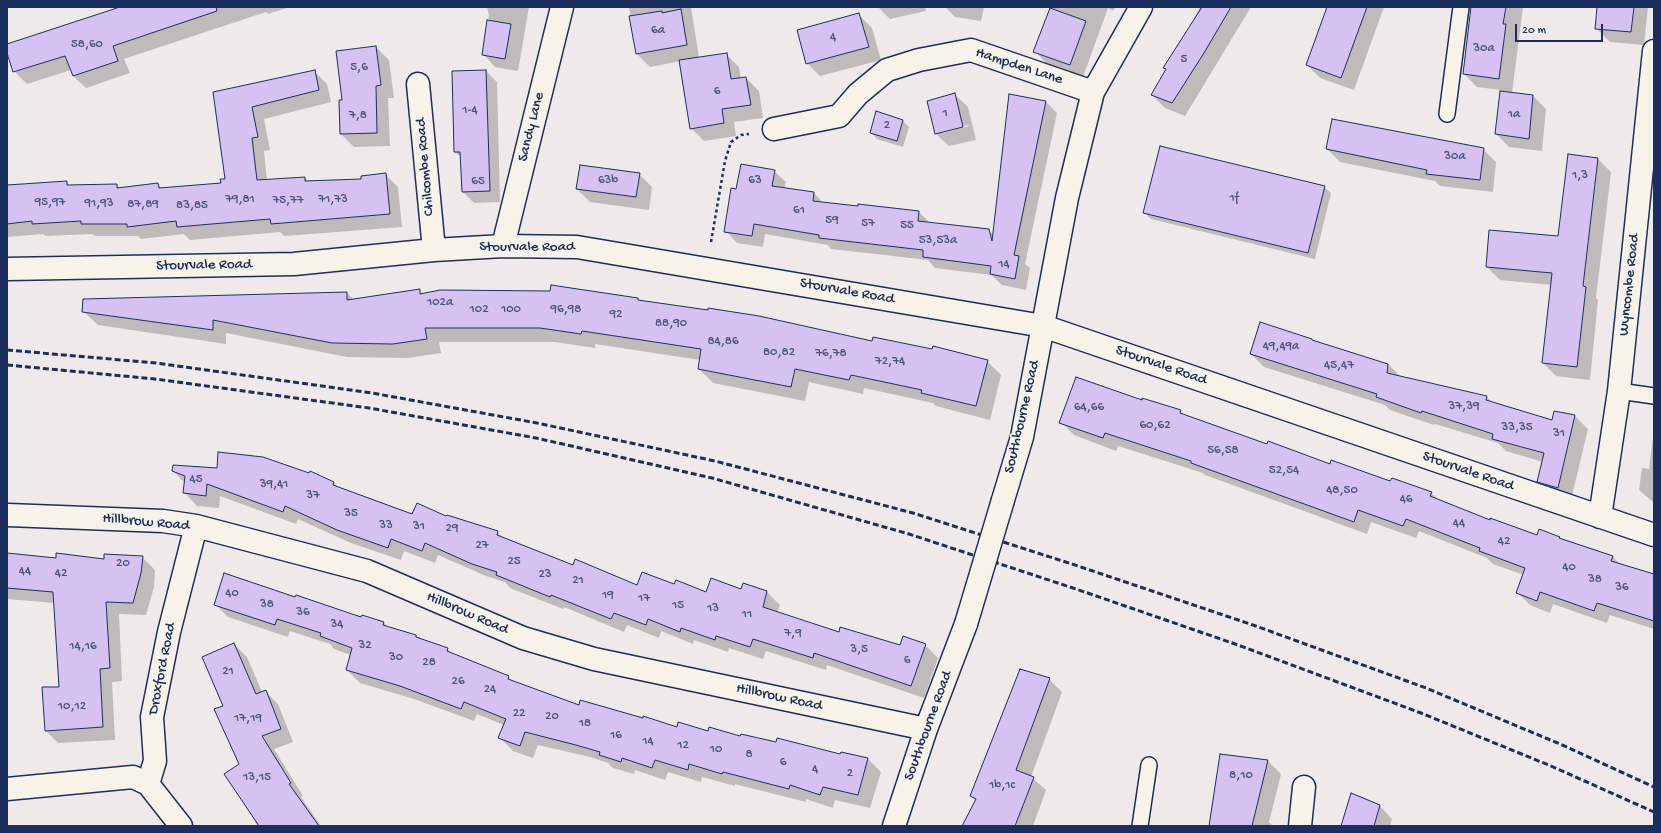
<!DOCTYPE html>
<style>
body{margin:0}
#map{position:relative;width:1661px;height:833px;overflow:hidden;background:#f0e9ea;font-family:"Gochi Hand",sans-serif}
canvas{display:block}
.frame{position:absolute;inset:0;border:8px solid #1b2f5e;pointer-events:none}
.scale{position:absolute;left:1515px;top:24px;width:88px;height:18px;box-sizing:border-box;border:2px solid #1b2f5e;border-top:0;padding-left:5px;font-size:12px;line-height:14px;white-space:nowrap;color:#1b2f5e;-webkit-text-stroke:3px #f7f3e8;paint-order:stroke}
</style>
<div id="map">
<canvas width="1661" height="833"></canvas>
<div class="frame"></div>
<div class="scale">20 m</div>
</div>
<script>
const ctx = document.querySelector('canvas').getContext('2d');
ctx.lineJoin = 'round';
function fill(path, color) { ctx.fillStyle = color; ctx.fill(path, 'evenodd'); }
const shape = rows => new Path2D(rows.map(r => 'M' + r).join(''));
function strokePath(path, color, width, dash) { ctx.strokeStyle = color; ctx.lineWidth = width; ctx.lineCap = dash ? 'butt' : 'round'; ctx.setLineDash(dash || []); ctx.stroke(path); }
function write(font, color, halo, rows, align = 'center') {
  ctx.font = font + ' "Gochi Hand",sans-serif'; ctx.lineWidth = 3.5; ctx.setLineDash([]); ctx.textBaseline = 'middle'; ctx.strokeStyle = halo; ctx.fillStyle = color; for (const [text, x, y, turn = 0] of rows) {
    ctx.save(); ctx.translate(x, y); ctx.rotate((+turn || 0) * Math.PI / 180); ctx.textAlign = isNaN(turn) ? turn : align; if (halo) ctx.strokeText(text, 0, 0); ctx.fillText(text, 0, 0); ctx.restore();
  }
}
const shadow = shape([
 [123,7,290,7,268,14,266,12,124,59,130,73,86,88,73,76,71,70,27,84,14,71,7,50,7,45],
 [487,7,529,7,518,71,495,67,483,54,489,15],
 [629,7,691,7,699,58,726,54,739,67,741,79,746,78,759,91,763,118,734,122,736,136,704,141,691,128,681,61,650,67,637,54],
 [878,7,925,7,926,11,890,19],
 [945,7,984,7,981,21,955,17],
 [1051,7,1116,7,1113,11,1108,8,1083,77,1047,64,1035,51],
 [1200,7,1251,7,1185,116,1165,108,1152,95,1167,70,1164,68,1195,20,1194,18],
 [1329,7,1384,7,1354,90,1320,78,1307,65],
 [1471,7,1523,7,1512,93,1533,96,1546,109,1542,151,1509,147,1496,134,1501,90,1477,87,1464,74],
 [1598,7,1648,7,1644,45,1610,42,1596,28],
 [859,15,872,28,881,60,820,76,807,63],
 [376,47,389,60,394,98,388,98,390,146,354,147,341,134,343,101],
 [314,71,327,84,331,102,264,119,270,150,264,151,267,181,305,178,309,182,362,180,385,174,398,187,402,227,284,236,280,232,190,240,184,234,141,239,138,236,95,236,92,234,46,236,43,234,7,237,7,185,67,182,70,186,117,185,121,189,158,184,162,189,222,184,226,180,214,93],
 [486,71,497,82,500,202,474,203,463,192,461,157,455,152],
 [955,95,968,107,976,140,949,146,936,134],
 [968,125,969,126,943,133,943,131],
 [1046,102,1057,113,1025,264,1030,268,1026,290,1002,285,991,275,935,268,928,260,831,249,828,245,765,234,763,247,737,243,726,231,737,190,774,171,786,182,784,189,814,193,824,204,858,207,859,205,919,212,930,223,988,230,994,235],
 [877,113,903,121,909,127,903,147,877,139,871,132],
 [1327,149,1483,149,1496,162,1493,192,1440,186,1435,181,1340,162],
 [1598,159,1611,172,1596,298,1598,300,1590,380,1556,376,1543,363,1552,285,1500,280,1487,267,1558,237],
 [639,174,652,187,649,210,590,202,577,189],
 [1324,187,1331,193,1315,259,1151,219,1144,212],
 [419,290,423,294,637,299,639,301,987,361,1001,375,990,420,936,406,933,403,864,388,863,394,809,382,805,401,713,383,699,369,700,360,595,344,595,348,555,342,439,342,441,353,407,358,347,357,226,333,226,344,98,325,83,311,347,293,354,300],
 [1314,342,1388,364,1401,377,1487,397,1494,404,1552,421,1575,416,1588,429,1571,500,1551,494,1538,482,1543,462,1506,451,1498,443,1435,424,1434,425,1390,410,1385,405,1264,367,1251,354],
 [1142,402,1180,411,1185,416,1268,445,1330,465,1431,493,1440,501,1490,521,1538,536,1559,538,1562,540,1613,557,1621,565,1654,577,1654,629,1610,615,1607,623,1553,604,1550,613,1530,605,1518,593,1524,575,1493,564,1487,558,1419,531,1416,538,1371,522,1367,534,1205,475,1203,473,1118,446,1116,451,1074,435,1061,422],
 [1654,430,1654,503,1639,490,1642,468,1649,469],
 [173,471,334,483,340,489,412,515,447,517,497,532,505,539,573,566,637,586,674,586,707,593,742,590,744,584,767,592,780,605,777,613,839,633,901,646,925,645,938,658,924,698,827,665,826,670,766,651,763,659,729,648,728,652,694,640,693,644,661,631,659,638,627,625,624,632,564,607,563,609,510,588,505,582,486,576,438,555,435,563,404,551,401,560,351,543,298,519,296,524,220,496,219,508,197,506,185,493,185,483],
 [7,554,57,559,105,561,142,557,155,570,154,587,146,615,119,614,122,681,112,682,115,740,58,743,46,731,60,688,55,603,7,599],
 [296,598,362,618,384,623,389,628,447,649,453,654,508,677,514,682,579,706,678,728,741,737,841,755,842,753,868,759,881,772,870,808,835,800,833,808,806,799,806,802,735,784,735,786,702,777,701,782,668,772,665,780,635,770,634,774,613,768,608,763,590,757,538,745,533,758,513,751,500,738,504,725,477,714,474,721,414,699,360,683,347,670,351,655,334,649,330,644,290,631,288,637,228,617,215,604],
 [234,644,247,657,262,692,265,691,278,704,293,742,274,749,303,796,301,797,321,826,258,826,255,822,256,821,224,706],
 [1049,679,1062,692,1031,777,1046,790,1033,826,963,826,976,801,971,796],
 [1221,755,1268,761,1281,774,1269,822,1273,826,1209,826],
 [1380,806,1392,819,1390,826,1342,826]
]);
const building = shape([
 [120,7,216,7,217,11,113,46,118,61,73,76,65,56,13,72,7,53,7,44,120,7],
 [1202,7,1231,7,1204,53,1172,103,1151,95,1166,69,1163,68,1202,7],
 [1327,7,1367,7,1341,78,1306,65,1327,7],
 [1471,7,1506,7,1503,24,1506,24,1499,79,1463,74,1471,7],
 [1597,7,1634,7,1631,32,1595,29,1597,7],
 [1050,8,1086,21,1070,65,1033,52,1050,8],
 [681,9,687,45,636,54,629,16,662,11,662,13,681,9],
 [859,13,869,47,806,64,797,30,859,13],
 [487,20,511,24,505,59,482,55,487,20],
 [376,46,381,85,376,86,377,133,340,134,339,100,342,100,336,51,376,46],
 [727,53,731,79,746,77,751,105,722,109,724,123,690,129,679,60,727,53],
 [315,70,319,90,252,107,258,137,252,138,257,180,305,177,305,181,361,179,361,176,386,173,390,214,271,224,270,219,177,227,176,221,127,227,127,224,81,224,81,221,32,224,32,221,7,224,7,185,67,181,67,185,117,184,117,188,158,183,159,188,221,183,220,179,225,179,213,92,315,70],
 [486,70,490,191,462,192,460,152,454,152,452,71,486,70],
 [1500,91,1533,95,1529,139,1495,134,1500,91],
 [955,93,963,127,935,134,927,101,955,93],
 [1009,94,1046,101,1014,255,1019,256,1015,279,990,274,991,266,923,257,923,250,819,238,819,235,754,224,752,236,724,232,731,188,736,189,741,164,775,170,772,186,814,192,813,201,858,206,858,204,919,211,918,221,989,229,992,241,1009,94],
 [876,111,903,120,897,141,870,133,876,111],
 [1332,119,1484,148,1480,180,1426,174,1427,170,1326,149,1332,119],
 [1160,146,1325,186,1308,253,1143,213,1160,146],
 [1568,154,1598,158,1583,286,1586,287,1577,367,1542,363,1552,273,1486,267,1489,230,1558,236,1568,154],
 [580,165,640,173,636,197,576,189,580,165],
 [551,285,638,298,638,300,708,310,708,308,759,316,872,341,873,337,932,349,933,346,988,360,976,406,921,393,922,390,851,375,849,380,795,369,791,387,698,369,701,349,582,331,581,334,540,328,425,328,427,339,393,344,332,343,213,320,213,330,82,312,83,299,347,292,347,300,420,289,420,294,440,290,550,291,551,285],
 [1260,322,1312,339,1312,340,1388,364,1387,373,1487,396,1486,400,1552,420,1554,411,1575,415,1558,488,1537,482,1544,453,1492,439,1493,434,1422,411,1421,413,1376,397,1377,394,1250,354,1260,322],
 [1076,377,1142,400,1142,398,1181,410,1180,413,1267,444,1268,441,1330,464,1331,460,1390,481,1392,478,1432,492,1430,496,1490,520,1490,518,1537,535,1539,529,1560,537,1559,538,1613,556,1611,561,1654,574,1654,621,1597,603,1594,611,1540,592,1537,601,1516,593,1525,568,1479,551,1480,548,1406,519,1403,526,1358,510,1354,522,1191,463,1191,461,1105,433,1103,438,1059,423,1076,377],
 [218,452,263,457,309,473,310,471,334,482,333,485,412,514,417,503,446,516,447,515,498,531,497,535,573,565,575,559,637,585,642,572,674,584,676,580,706,592,711,578,741,589,743,583,767,591,763,607,839,632,840,627,900,645,903,636,926,644,911,686,814,653,813,658,753,639,750,647,716,636,715,640,681,628,680,632,648,619,646,625,614,613,611,619,551,595,550,597,496,575,497,572,472,564,425,543,422,551,391,539,388,548,337,530,285,506,283,512,207,484,206,496,183,493,185,476,172,471,173,465,217,468,218,452],
 [7,553,56,558,56,553,104,559,104,554,143,556,141,573,133,603,106,602,110,668,100,669,103,727,45,731,42,687,59,687,53,592,7,588,7,553],
 [224,573,295,597,296,595,361,617,362,615,384,622,383,625,416,635,416,637,448,648,447,651,509,676,508,679,579,705,580,700,643,718,643,716,677,727,678,722,708,731,709,727,740,736,741,734,776,742,777,738,840,754,841,752,868,758,858,795,823,787,820,795,790,785,789,789,723,772,722,774,689,764,688,770,655,760,652,768,622,758,621,762,599,755,600,752,576,745,525,732,520,746,498,738,506,719,464,702,461,709,400,686,346,670,352,648,320,636,321,633,277,619,275,625,214,605,224,573],
 [234,643,256,694,266,690,281,729,262,736,291,783,289,784,319,826,259,826,224,774,239,764,214,709,223,706,202,657,234,643],
 [1020,669,1050,678,1016,770,1034,777,1015,826,962,826,976,799,970,796,1020,669],
 [1220,754,1268,760,1252,826,1209,826,1220,754],
 [1351,793,1380,805,1374,826,1341,826,1351,793]
]);
const path = shape([
 [711,242,725,161,731,142,741,135,749,134]
]);
const service = shape([
 [1447,114,1461,7],
 [1619,391,1654,396],
 [1140,826,1149,765]
]);
const minor = shape([
 [418,84,434,250],
 [774,129,839,116,858,94,887,70,919,60,971,50,1093,92],
 [503,246,562,7],
 [7,269,294,264,434,250,503,246,577,247,1043,326,1654,535],
 [1003,500,1022,437,1067,198,1093,92,1141,7],
 [8,515,163,521,196,526,367,571,523,638,594,659,926,729],
 [1600,517,1619,391,1654,51],
 [148,784,155,761,152,717,169,632,196,526],
 [7,789,133,777,148,784,181,826],
 [894,826,926,729,966,624],
 [1300,826,1304,787]
]);
const rail = shape([
 [7,350,156,363,372,393,537,423,715,461,913,513,1078,566,1253,625,1426,688,1560,744,1654,787],
 [7,365,155,379,369,408,536,438,712,478,909,534,1076,589,1238,645,1421,713,1551,766,1654,812]
]);
const minorBridge = shape([
 [966,624,1003,500]
]);
const numberNames = [
 ["6a",658,31],
 ["4",833,38],
 ["58,60",87,45],
 ["30a",1484,49],
 ["5",1184,60],
 ["5,6",359,68],
 ["6",717,92],
 ["1-4",470,111],
 ["1",945,114],
 ["1a",1514,115],
 ["7,8",358,116],
 ["2",887,126],
 ["30a",1455,157],
 ["1,3",1580,176],
 ["63b",608,181],
 ["63",755,181],
 ["65",478,182],
 ["1f",1234,199],
 ["79,81",240,200],
 ["71,73",333,200],
 ["75,77",288,201],
 ["95,97",50,203],
 ["91,93",99,204],
 ["87,89",143,205],
 ["83,85",192,206],
 ["61",799,211],
 ["59",832,221],
 ["57",868,224],
 ["55",907,226],
 ["53,53a",938,241],
 ["14",1004,265],
 ["102a",440,303],
 ["102",479,310],
 ["100",511,310],
 ["96,98",566,310],
 ["92",616,315],
 ["88,90",671,324],
 ["84,86",723,342],
 ["49,49a",1281,347],
 ["80,82",779,353],
 ["76,78",831,354],
 ["72,74",890,362],
 ["45,47",1339,366],
 ["37,39",1464,407],
 ["64,66",1089,408],
 ["60,62",1155,426],
 ["33,35",1517,428],
 ["31",1559,434],
 ["56,58",1223,451],
 ["52,54",1284,471],
 ["45",196,480],
 ["39,41",274,485],
 ["48,50",1342,491],
 ["37",313,496],
 ["46",1406,500],
 ["35",351,514],
 ["44",1459,524],
 ["33",386,526],
 ["31",419,527],
 ["29",452,529],
 ["42",1504,542],
 ["27",482,546],
 ["25",514,562],
 ["20",123,564],
 ["40",1569,568],
 ["44",25,572],
 ["42",61,574],
 ["23",545,575],
 ["38",1595,580],
 ["21",578,581],
 ["36",1622,588],
 ["40",232,594],
 ["19",608,596],
 ["17",644,599],
 ["38",267,605],
 ["15",678,606],
 ["13",713,609],
 ["36",303,613],
 ["11",747,615],
 ["34",337,625],
 ["7,9",793,634],
 ["32",365,646],
 ["14,16",83,647],
 ["3,5",859,650],
 ["30",396,658],
 ["6",907,661],
 ["28",429,663],
 ["21",228,672],
 ["26",458,682],
 ["24",490,690],
 ["10,12",72,707],
 ["22",519,714],
 ["20",552,717],
 ["17,19",248,719],
 ["18",585,724],
 ["16",616,736],
 ["14",648,742],
 ["12",683,746],
 ["10",716,750],
 ["8",749,755],
 ["6",783,763],
 ["4",815,770],
 ["2",850,774],
 ["8,10",1241,776],
 ["13,15",257,778],
 ["1b,1c",1002,786]
];
const streetNames = [
 ["Hampden Lane",1019,67,18],
 ["Sandy Lane",532,127,-76],
 ["Chilcombe Road",426,167,-95],
 ["Stourvale Road",527,248],
 ["Stourvale Road",204,266,-1],
 ["Wyncombe Road",1630,285,-84],
 ["Stourvale Road",847,292,10],
 ["Stourvale Road",1161,366,19],
 ["Southbourne Road",1023,417,-77],
 ["Stourvale Road",1468,472,19],
 ["Hillbrow Road",146,523,5],
 ["Hillbrow Road",467,614,23],
 ["Droxford Road",163,669,-79],
 ["Hillbrow Road",779,698,12],
 ["Southbourne Road",929,726,-70]
];
fill(shadow, '#0003');
fill(building, '#d6c2f2');
strokePath(building, '#1b2f5e', 1);
strokePath(service, '#1b2f5e', 18);
strokePath(minor, '#1b2f5e', 25);
strokePath(path, '#1b2f5e', 2.5, [3, 3]);
strokePath(service, '#f7f3e8', 15);
strokePath(minor, '#f7f3e8', 22);
strokePath(rail, '#1b2f5e', 3, [6, 3]);
strokePath(minorBridge, '#1b2f5e', 25, []);
strokePath(minorBridge, '#f7f3e8', 22);
write('13px', '#4a5483', null, numberNames);
write('15px', '#1b2f5e', '#f7f3e8', streetNames);
</script>
